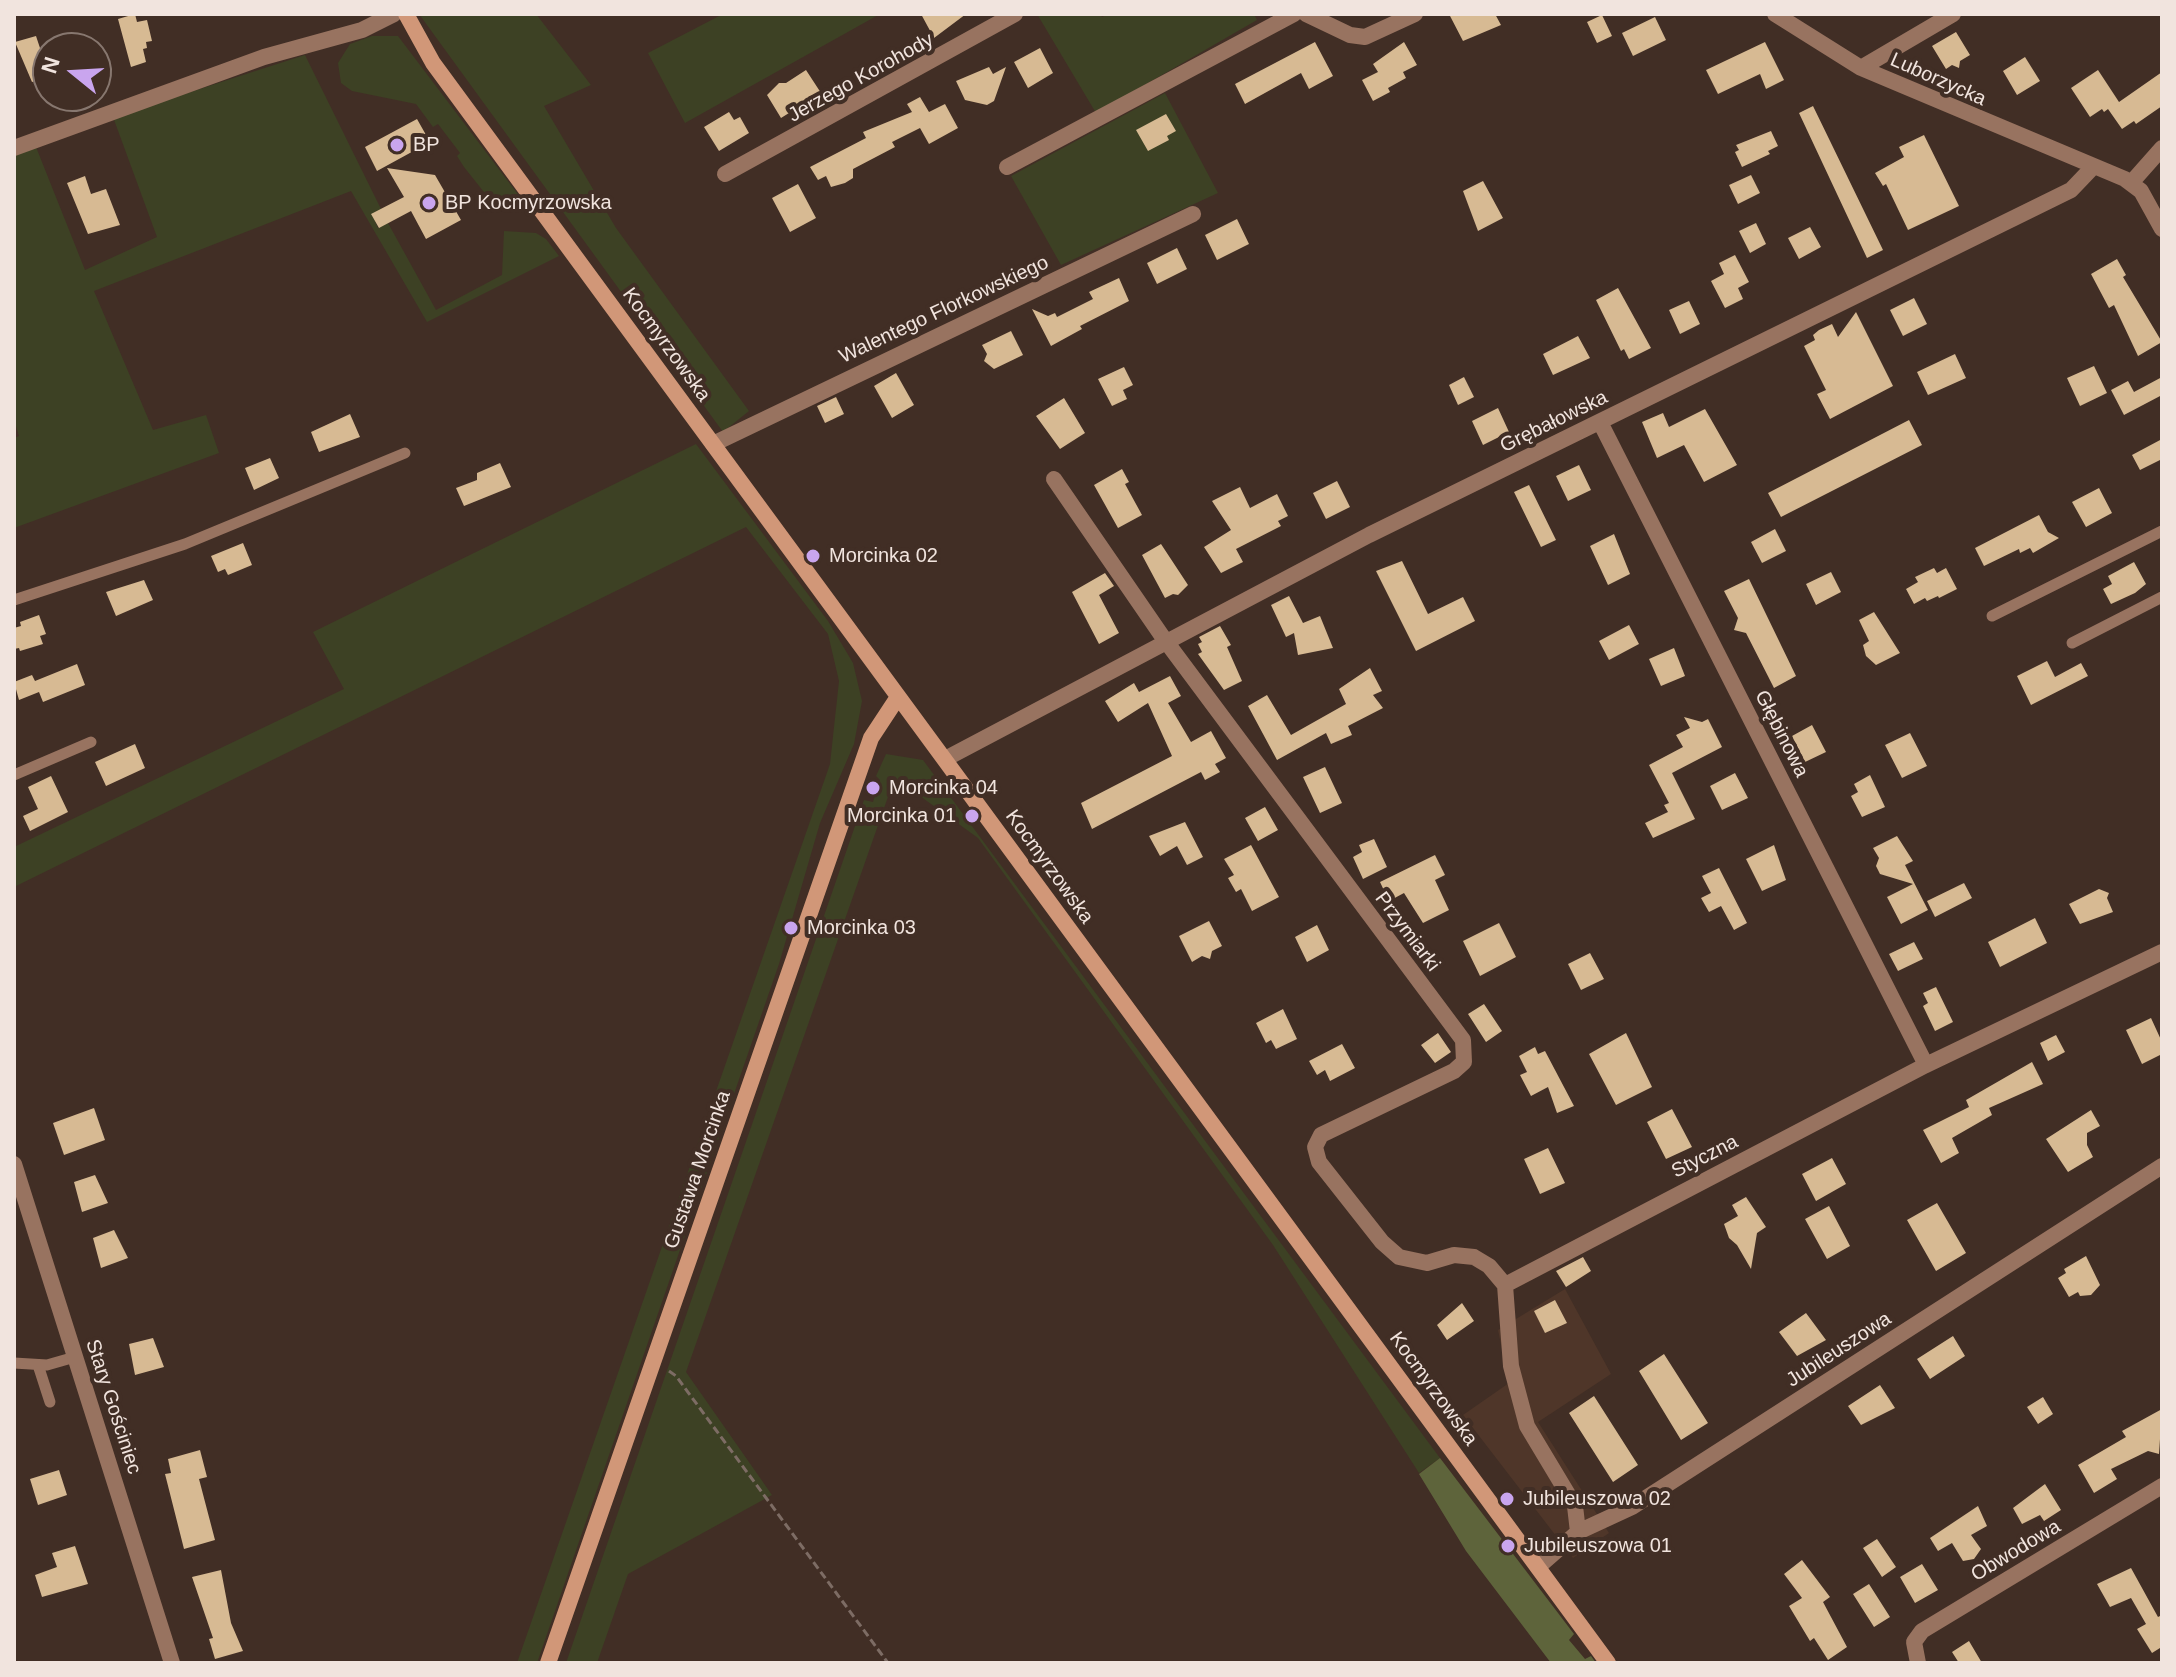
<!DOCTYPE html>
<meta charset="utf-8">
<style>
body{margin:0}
#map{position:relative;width:2176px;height:1677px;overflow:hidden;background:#412e25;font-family:Helvetica,sans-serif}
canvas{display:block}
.frame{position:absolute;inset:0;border:16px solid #f1e4de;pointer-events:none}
.north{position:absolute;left:32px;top:32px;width:80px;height:80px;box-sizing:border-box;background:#412e25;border:2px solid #87776f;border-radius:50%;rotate:288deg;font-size:22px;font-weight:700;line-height:32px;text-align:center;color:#f1e4de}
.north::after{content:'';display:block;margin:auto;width:28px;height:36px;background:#c9a5ee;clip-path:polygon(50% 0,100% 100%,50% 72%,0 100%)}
</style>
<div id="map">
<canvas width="2176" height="1677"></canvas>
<div class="frame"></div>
<div class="north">N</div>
</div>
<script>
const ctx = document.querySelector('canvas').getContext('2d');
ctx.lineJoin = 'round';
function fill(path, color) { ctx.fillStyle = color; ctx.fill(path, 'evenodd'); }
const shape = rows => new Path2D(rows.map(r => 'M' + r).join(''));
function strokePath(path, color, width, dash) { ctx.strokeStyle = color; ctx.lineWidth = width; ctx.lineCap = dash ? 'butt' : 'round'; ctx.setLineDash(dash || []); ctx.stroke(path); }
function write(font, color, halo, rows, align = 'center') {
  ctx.font = font + ' Helvetica,sans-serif'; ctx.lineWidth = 8; ctx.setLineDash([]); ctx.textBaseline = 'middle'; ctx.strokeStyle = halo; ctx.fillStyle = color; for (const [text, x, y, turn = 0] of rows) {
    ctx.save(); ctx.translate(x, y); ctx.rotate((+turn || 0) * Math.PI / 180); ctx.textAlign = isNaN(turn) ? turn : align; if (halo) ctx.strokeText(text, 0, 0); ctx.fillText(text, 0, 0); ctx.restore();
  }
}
const built = shape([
 [1565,1289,1611,1374,1538,1422,1609,1533,1573,1558,1463,1415,1509,1383,1498,1330]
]);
const green = shape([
 [419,14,536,14,591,85,544,106,616,228,749,411,723,432],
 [723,14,880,14,685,123,648,53],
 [1037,14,1100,14,1102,17,1108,14,1254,14,1257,20,1096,113],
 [372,36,398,36,523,201,518,212,495,206,464,167,457,156,460,153,438,124,433,127,416,104,352,91,341,83,338,63,350,44],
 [305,55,381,209,372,214,378,228,388,223,436,310,502,275,504,231,536,233,546,239,559,256,427,322,351,191,94,291,153,430,206,415,219,453,14,528,14,438,19,436,14,420,14,154,36,147,85,270,157,237,113,117],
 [1165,93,1218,193,1061,265,1011,176],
 [696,444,828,621,853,663,862,701,854,744,820,823,779,964,537,1663,517,1663,830,764,839,681,828,634,746,527,14,887,14,847,344,689,313,632],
 [886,754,923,760,1440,1458,1419,1473,1273,1245,978,838,920,796,889,794,686,1372,772,1495,628,1574,597,1663,566,1663,864,800,873,802,880,780,876,776]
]);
const forest = shape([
 [1440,1458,1574,1634,1569,1640,1585,1659,1591,1656,1596,1663,1551,1663,1466,1551,1419,1474]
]);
const building = shape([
 [135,14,137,22,147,20,152,41,146,42,147,48,143,49,146,62,131,67,118,19],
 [921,14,966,14,934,38],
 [1449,14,1495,14,1501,25,1463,41],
 [1602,15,1612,36,1597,43,1587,22],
 [1655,17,1666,40,1633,56,1622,33],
 [1956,32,1970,55,1960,61,1959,68,1952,65,1946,69,1932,46],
 [36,36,40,48,45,47,48,78,32,82,15,42],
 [1315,42,1333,76,1309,89,1301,73,1245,104,1235,84],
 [1404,42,1417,65,1403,72,1406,78,1388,88,1390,92,1373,101,1362,80,1378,72,1373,64],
 [1765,42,1784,80,1766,89,1760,74,1718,94,1706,70],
 [1040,48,1053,73,1028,88,1014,62],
 [2025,57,2040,81,2017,95,2003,71],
 [989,67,993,74,1006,67,994,101,987,105,965,100,956,81],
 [806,70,821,93,781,118,767,95,779,83,786,83],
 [2098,70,2119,102,2162,72,2162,106,2136,124,2134,121,2122,129,2108,109,2104,112,2102,109,2090,117,2071,88],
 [920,97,929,112,945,104,958,128,929,144,920,128,892,142,895,147,853,169,853,178,845,183,831,187,826,176,818,180,810,167,866,138,863,132,912,112,907,104],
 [1813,106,1883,250,1867,258,1799,113],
 [729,112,734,120,740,117,749,133,719,151,704,127],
 [1166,114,1176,131,1167,136,1169,140,1148,151,1136,130],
 [417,119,430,142,377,171,365,147],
 [1771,131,1778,146,1768,151,1770,154,1742,167,1735,152,1739,150,1736,145],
 [1924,135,1959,206,1908,230,1886,184,1883,186,1875,173,1904,157,1899,147],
 [387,168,435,175,461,220,426,239,411,211,379,228,371,214,404,197],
 [1751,175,1760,193,1738,204,1729,185],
 [85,176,91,194,106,189,120,225,88,234,67,183],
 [1483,181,1503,218,1478,231,1463,191],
 [798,184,816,218,790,232,772,198],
 [1237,219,1249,244,1217,260,1205,235],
 [1756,223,1766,244,1750,253,1739,231],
 [1810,227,1821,247,1799,259,1788,238],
 [1177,248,1187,269,1157,284,1147,263],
 [1735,255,1749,282,1738,288,1743,299,1725,308,1711,281,1724,274,1719,263],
 [2117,259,2126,275,2123,277,2162,342,2138,356,2114,305,2109,308,2091,274],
 [1119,278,1129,301,1080,326,1082,329,1051,346,1032,309,1048,316,1055,313,1057,317,1093,299,1089,292],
 [1618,288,1651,348,1629,359,1624,349,1621,351,1596,300],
 [1914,298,1927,324,1903,336,1890,310],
 [1689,301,1700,324,1680,334,1669,310],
 [1856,312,1893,386,1830,419,1817,394,1826,390,1804,346,1815,340,1813,335,1819,330,1832,324,1838,337],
 [1011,331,1023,355,994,369,984,361,987,354,982,345],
 [1578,336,1590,358,1553,375,1543,354],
 [1955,354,1966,378,1928,395,1917,372],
 [2094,366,2107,393,2080,406,2067,378],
 [1124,367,1133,385,1123,390,1127,399,1112,406,1098,379],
 [896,373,914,405,892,418,874,386],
 [1464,377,1474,397,1458,405,1449,385],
 [2162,377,2162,395,2124,415,2111,390,2128,381,2134,392],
 [836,397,844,414,825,423,817,406],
 [1064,398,1085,433,1060,449,1036,416],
 [1498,408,1509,432,1483,445,1472,421],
 [1705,409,1737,465,1704,482,1684,445,1657,458,1642,422,1663,413,1669,427],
 [350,414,360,437,319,452,311,432],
 [1909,420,1922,445,1781,517,1768,493],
 [2162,439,2162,459,2140,470,2132,455],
 [270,458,279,478,254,490,245,468],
 [500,463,511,487,464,506,456,488,477,480,477,473],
 [1579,465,1591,490,1568,501,1556,476],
 [1122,469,1129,482,1125,484,1142,515,1118,528,1094,485],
 [1337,481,1350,507,1326,519,1313,493],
 [1529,485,1556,540,1541,547,1514,492],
 [1240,487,1250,508,1277,494,1288,516,1278,521,1281,526,1236,549,1243,562,1221,573,1204,547,1231,530,1212,501],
 [2099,488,2112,513,2086,527,2072,502],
 [2039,515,2048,532,2059,538,2033,553,2030,548,2020,553,2019,549,1984,566,1975,548],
 [1775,529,1786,551,1762,563,1751,542],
 [1614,534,1630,574,1608,585,1590,546],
 [243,543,252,565,228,575,225,569,218,572,211,556],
 [1161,544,1188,585,1178,595,1173,594,1165,598,1142,555],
 [1402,561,1428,614,1463,597,1475,621,1416,651,1376,571],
 [2134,562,2146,584,2135,593,2111,604,2103,589,2112,584,2108,576],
 [1934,568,1937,573,1946,568,1957,589,1939,598,1938,596,1927,601,1925,598,1914,604,1906,589,1918,582,1915,577],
 [1831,572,1841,592,1816,605,1806,584],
 [1105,573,1114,586,1099,595,1119,633,1099,644,1072,592],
 [1749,579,1796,676,1774,688,1746,633,1734,630,1738,618,1724,591],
 [144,580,153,600,116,616,106,592],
 [1289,596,1303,623,1320,616,1333,648,1298,655,1294,633,1286,637,1271,605],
 [1874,612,1900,653,1876,665,1866,656,1863,645,1869,641,1859,620],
 [39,615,46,634,40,636,43,644,20,651,19,648,14,649,14,628,21,626,20,622],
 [1629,625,1639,644,1609,660,1599,641],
 [1220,626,1231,645,1227,647,1242,681,1224,690,1198,654,1202,652,1198,644,1202,642,1199,637],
 [1674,648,1685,676,1661,686,1649,659],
 [2047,661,2055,677,2081,663,2088,676,2031,705,2017,676],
 [77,664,85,685,43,702,39,692,19,700,14,682,32,675,35,681],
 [1370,668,1382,691,1373,695,1383,708,1348,726,1352,735,1331,744,1326,733,1277,760,1248,706,1267,695,1291,735,1346,704,1339,689],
 [1170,676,1181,696,1168,703,1191,742,1211,731,1226,758,1215,764,1220,772,1205,780,1201,772,1092,829,1081,803,1172,756,1148,703,1118,722,1105,701,1134,683,1139,692],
 [1684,717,1702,722,1708,719,1722,747,1672,773,1695,819,1653,838,1645,823,1668,812,1664,805,1669,803,1649,765,1683,747,1676,735,1690,728],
 [1812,725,1826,752,1805,762,1792,736],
 [1910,733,1927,766,1902,778,1885,745],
 [135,744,145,768,106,786,95,762],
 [1325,767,1342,803,1320,813,1303,777],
 [1735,773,1748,798,1722,810,1710,786],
 [1870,775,1885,807,1862,817,1851,796,1858,792,1854,784],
 [51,776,68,812,30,831,23,816,38,809,28,787],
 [1265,807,1278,830,1258,841,1245,818],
 [1185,822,1203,857,1187,865,1177,846,1160,856,1149,836],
 [1897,836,1913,861,1905,865,1928,910,1901,924,1887,897,1913,884,1880,874,1876,866,1879,858,1873,848],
 [1374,839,1387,867,1363,879,1353,857,1362,852,1359,845],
 [1251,845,1279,897,1252,911,1241,889,1236,892,1228,878,1234,875,1224,859],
 [1774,845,1786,880,1762,891,1746,859],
 [1435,855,1445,875,1435,880,1449,910,1423,923,1404,893,1389,901,1380,882],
 [1719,868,1747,923,1734,930,1721,906,1709,912,1701,898,1711,893,1702,876],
 [1964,883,1972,898,1935,917,1927,901],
 [2099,889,2109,893,2107,898,2113,912,2080,924,2069,904],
 [2035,918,2047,943,2000,967,1988,942],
 [1209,921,1222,946,1212,951,1210,959,1202,956,1192,962,1179,936],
 [1499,923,1516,957,1480,976,1463,941],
 [1317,925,1329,950,1307,962,1295,937],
 [1914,942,1923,959,1898,971,1889,954],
 [1590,953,1604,979,1581,990,1568,964],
 [1936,987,1953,1022,1935,1031,1923,1006,1928,1003,1923,993],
 [1484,1004,1502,1031,1486,1042,1468,1014],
 [1283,1009,1297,1039,1276,1049,1271,1040,1266,1043,1256,1023],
 [2151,1018,2162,1042,2162,1054,2142,1064,2126,1030],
 [1438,1033,1451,1052,1435,1063,1421,1045],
 [1626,1033,1652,1087,1616,1105,1589,1054],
 [2056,1035,2065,1052,2048,1061,2040,1043],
 [1342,1044,1355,1068,1330,1081,1325,1070,1317,1075,1309,1061],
 [1535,1047,1538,1054,1545,1051,1574,1106,1557,1113,1548,1087,1531,1096,1520,1075,1527,1072,1519,1056],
 [2032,1062,2043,1084,1989,1108,1992,1115,1952,1138,1959,1153,1941,1163,1923,1130,1969,1107,1966,1100],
 [94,1108,105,1140,64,1155,53,1123],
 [1672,1109,1692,1147,1666,1159,1647,1122],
 [2091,1110,2100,1126,2087,1133,2087,1145,2093,1157,2068,1172,2046,1139],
 [1548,1148,1565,1183,1540,1194,1524,1159],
 [1832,1158,1846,1184,1816,1201,1802,1174],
 [95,1175,108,1203,82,1212,74,1182],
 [1746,1197,1766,1227,1757,1233,1751,1269,1737,1245,1729,1238,1724,1224,1738,1216,1732,1205],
 [1937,1203,1966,1253,1936,1271,1907,1220],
 [1829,1206,1850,1246,1827,1259,1805,1219],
 [114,1230,128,1258,101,1268,93,1238],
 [2086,1256,2100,1285,2091,1295,2080,1296,2078,1292,2069,1297,2058,1278,2066,1273,2064,1269],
 [1583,1257,1591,1271,1566,1287,1556,1271],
 [1555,1300,1567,1323,1545,1333,1534,1311],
 [1462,1303,1474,1321,1447,1340,1437,1325],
 [1806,1313,1826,1340,1797,1356,1779,1332],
 [1953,1336,1965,1356,1930,1379,1917,1359],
 [153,1338,164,1367,135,1375,129,1344],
 [1664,1354,1708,1423,1681,1440,1639,1371],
 [1880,1385,1895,1408,1861,1425,1848,1406],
 [1594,1396,1638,1465,1613,1482,1569,1413],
 [2043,1397,2053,1414,2038,1424,2027,1407],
 [2162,1409,2159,1454,2148,1451,2111,1469,2117,1479,2094,1493,2078,1465,2126,1437,2122,1431],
 [200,1450,207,1477,199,1479,215,1540,184,1549,165,1474,171,1473,168,1459],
 [59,1470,67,1495,38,1505,30,1479],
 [2045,1484,2061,1510,2044,1521,2040,1515,2022,1524,2013,1508],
 [1978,1506,1987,1526,1971,1535,1981,1549,1974,1559,1963,1561,1952,1543,1938,1551,1930,1538],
 [1877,1539,1896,1567,1882,1577,1863,1548],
 [75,1546,88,1584,42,1597,35,1575,57,1567,52,1553],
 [1802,1560,1830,1597,1823,1602,1847,1647,1828,1660,1814,1638,1810,1641,1789,1606,1802,1598,1784,1574],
 [1922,1564,1938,1590,1915,1603,1900,1577],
 [2131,1568,2158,1617,2162,1615,2162,1653,2160,1648,2152,1653,2137,1629,2146,1624,2131,1598,2110,1607,2097,1584],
 [221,1570,231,1623,243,1651,215,1659,209,1639,213,1638,192,1577],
 [1869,1584,1890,1617,1874,1627,1853,1594],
 [1969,1641,1982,1663,1959,1663,1952,1652]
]);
const path = shape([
 [669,1371,676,1376,888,1663]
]);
const lane = shape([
 [14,600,185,544,405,453],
 [1992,616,2162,531],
 [2072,643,2162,597],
 [14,775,91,742],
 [14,1363,47,1365,75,1357],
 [38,1365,50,1402]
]);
const street = shape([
 [1306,14,1350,35,1365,37,1415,14],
 [1775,14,1861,68,2125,179,2141,191,2162,229],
 [1861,68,1953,14],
 [14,148,264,57,362,30,394,14],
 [1007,167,1294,14],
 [725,174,1015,14],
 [2131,183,2162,148],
 [1600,422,1926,1065],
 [713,444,1193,214],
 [1054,479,1162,636,1463,1040,1464,1062,1454,1071,1321,1135,1315,1147,1319,1162,1382,1242,1399,1257,1427,1263,1454,1255,1474,1257,1489,1266,1505,1285],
 [945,759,1369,535,2071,190,2093,167],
 [14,1164,172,1663],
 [1578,1532,1575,1506,1527,1426,1511,1366,1505,1285,1926,1065,2162,952],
 [1538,1567,1578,1532,1632,1507,2162,1166],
 [1918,1663,1914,1642,1922,1631,2162,1486]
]);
const secondary = shape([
 [406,14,433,63,1608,1663],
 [548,1663,871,738,898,697]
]);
const markers = [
 [397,145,8,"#c9a5ee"],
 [429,203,8,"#c9a5ee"],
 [813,556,8,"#c9a5ee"],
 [873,788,8,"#c9a5ee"],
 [972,816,8,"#c9a5ee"],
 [791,928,8,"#c9a5ee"],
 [1507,1499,8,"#c9a5ee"],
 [1508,1546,8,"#c9a5ee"]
];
const streetNames = [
 ["Jerzego Korohody",861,78,-29],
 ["Luborzycka",1938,80,24],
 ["Walentego Florkowskiego",944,310,-25],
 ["Kocmyrzowska",666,345,54],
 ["Grębałowska",1554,422,-26],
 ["Głębinowa",1781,734,63],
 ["Kocmyrzowska",1049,867,54],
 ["Przymiarki",1407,932,53],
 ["Styczna",1705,1157,-27],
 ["Gustawa Morcinka",698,1170,-71],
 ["Jubileuszowa",1839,1350,-33],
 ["Kocmyrzowska",1433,1389,54],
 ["Stary Gościniec",113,1407,72],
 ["Obwodowa",2016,1551,-31]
];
const poiNames = [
 ["BP",413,145],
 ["BP Kocmyrzowska",445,203],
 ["Morcinka 02",829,556],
 ["Morcinka 04",889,788],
 ["Morcinka 01",956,816,"right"],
 ["Morcinka 03",807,928],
 ["Jubileuszowa 02",1523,1499],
 ["Jubileuszowa 01",1524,1546]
];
fill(built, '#4f3629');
fill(green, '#3d4124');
fill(forest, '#5e643b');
fill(building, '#d7ba93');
strokePath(path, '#7d6c64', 3, [8, 4]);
strokePath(lane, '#987360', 11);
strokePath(street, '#987360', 16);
strokePath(secondary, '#d19778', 16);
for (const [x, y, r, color] of markers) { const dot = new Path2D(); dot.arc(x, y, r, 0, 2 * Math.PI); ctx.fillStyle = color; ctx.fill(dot); strokePath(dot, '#412e25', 3); }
write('20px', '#f1e4de', '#412e25', streetNames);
write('20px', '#f1e4de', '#412e25', poiNames, 'left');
</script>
